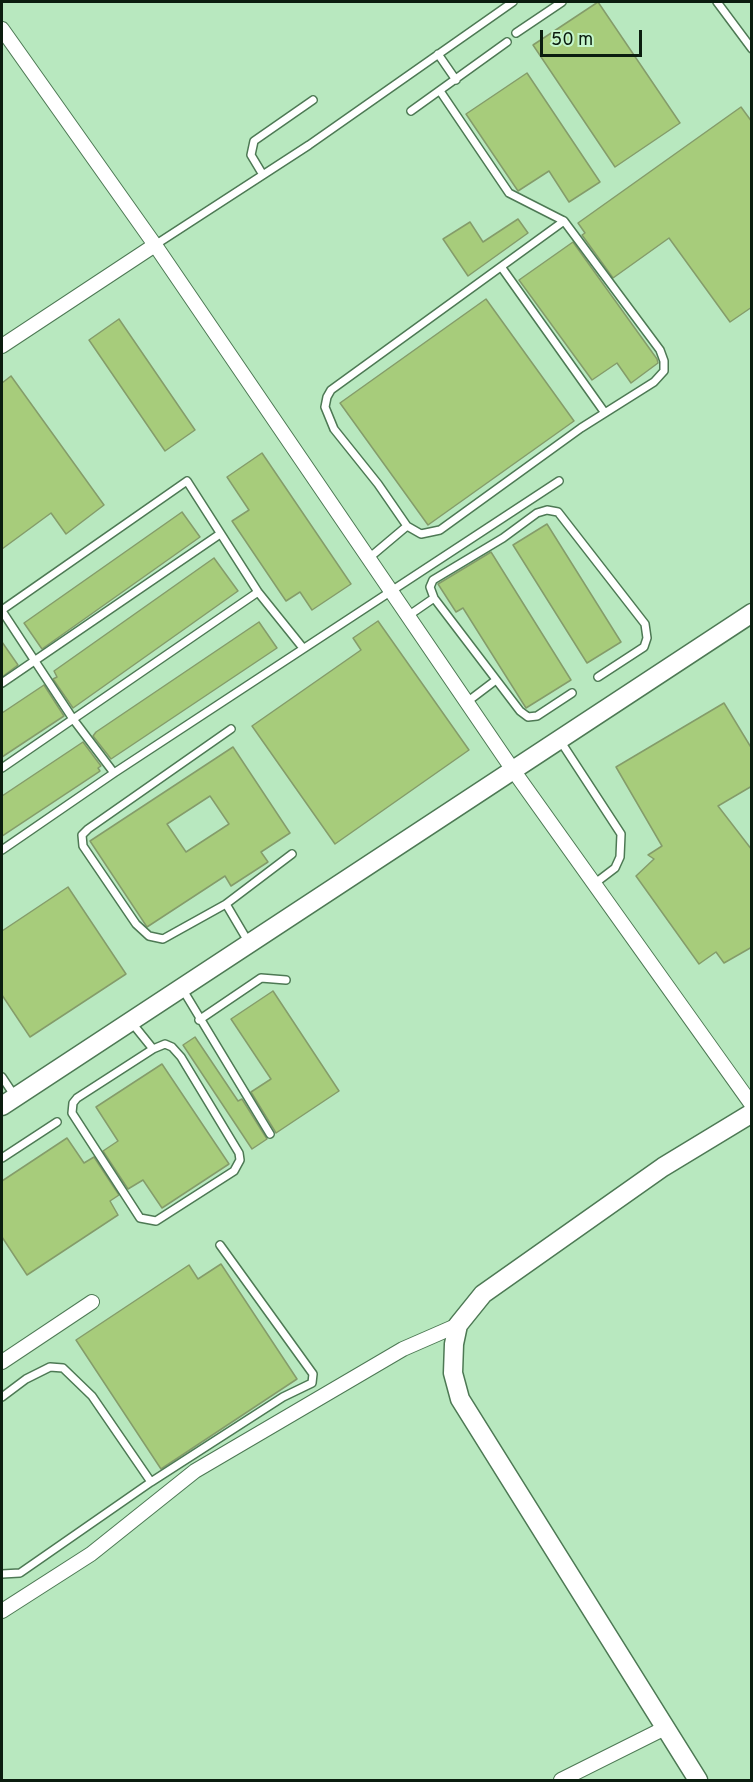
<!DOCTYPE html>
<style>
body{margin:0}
#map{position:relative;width:753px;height:1782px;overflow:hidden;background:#b8e8bf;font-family:Overpass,sans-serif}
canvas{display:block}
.frame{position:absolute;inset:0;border:3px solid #0b1d0f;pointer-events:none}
.scale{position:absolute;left:540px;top:30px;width:102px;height:27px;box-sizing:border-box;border:3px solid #0b1d0f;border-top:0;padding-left:8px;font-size:18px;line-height:21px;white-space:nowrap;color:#0b1d0f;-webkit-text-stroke:4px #c5f6cc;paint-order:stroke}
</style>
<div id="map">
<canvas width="753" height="1782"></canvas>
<div class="frame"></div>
<div class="scale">50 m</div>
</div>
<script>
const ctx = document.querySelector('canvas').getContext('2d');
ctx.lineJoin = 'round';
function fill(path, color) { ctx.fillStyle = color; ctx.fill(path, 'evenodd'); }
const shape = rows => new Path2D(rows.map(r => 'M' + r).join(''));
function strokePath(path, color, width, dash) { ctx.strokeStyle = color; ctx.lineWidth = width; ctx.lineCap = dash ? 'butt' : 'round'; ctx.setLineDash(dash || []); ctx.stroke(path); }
const building = shape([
 [598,2,680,123,615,167,533,45,598,2],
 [527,73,600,182,569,202,549,171,518,191,466,114,527,73],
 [741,107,752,122,752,307,730,322,669,238,613,278,582,235,585,233,578,223,741,107],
 [518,219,528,233,468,276,443,239,470,222,483,242,518,219],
 [573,242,657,359,658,363,631,383,617,363,592,380,519,280,573,242],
 [486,299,574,421,428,525,340,403,486,299],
 [119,319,195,430,165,451,89,340,119,319],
 [11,376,104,505,66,534,51,513,2,549,2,383,11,376],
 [262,453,351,584,312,610,300,592,286,601,232,521,249,510,227,477,262,453],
 [182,512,200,537,42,649,24,623,182,512],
 [547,524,621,642,587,663,513,545,547,524],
 [491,552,571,680,526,708,463,608,456,612,438,584,491,552],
 [214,558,238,591,73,708,53,679,57,677,54,671,214,558],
 [378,621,469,750,335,844,252,726,361,650,353,638,378,621],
 [259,622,277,648,111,759,93,736,96,732,259,622],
 [2,642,18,665,2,677,2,642],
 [44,685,64,716,2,757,2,713,44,685],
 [724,703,752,749,752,786,718,806,752,850,752,947,724,963,716,952,699,964,636,876,654,859,648,855,662,846,616,767,724,703],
 [83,742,101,766,98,768,100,771,2,836,2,796,83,742],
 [233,747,290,833,261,852,268,862,231,886,225,876,147,927,90,841,233,747],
 [210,796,229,824,186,852,167,824,210,796],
 [68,887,126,974,30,1037,2,995,2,931,68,887],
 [273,991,339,1091,276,1133,251,1092,271,1079,231,1019,273,991],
 [195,1037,238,1101,242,1099,267,1139,252,1149,183,1045,195,1037],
 [162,1064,229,1164,162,1208,143,1180,128,1189,103,1151,118,1141,96,1107,162,1064],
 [67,1138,84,1163,94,1157,119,1195,110,1201,118,1215,27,1275,2,1237,2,1181,67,1138],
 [221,1264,297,1379,161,1469,76,1340,189,1265,198,1279,221,1264]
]);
const lane = shape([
 [717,2,752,49],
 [516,33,562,2],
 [438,54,456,80],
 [411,111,507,42],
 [263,175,251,155,254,141,313,100],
 [155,245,309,145,513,2],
 [502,268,605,413],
 [407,526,378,484,334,429,325,407,327,397,331,390,564,221],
 [369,558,407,526,421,534,440,530,581,428,654,382,664,371,664,361,660,350,564,221,509,193,440,91],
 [2,610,187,481,258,592,303,648],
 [2,611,73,719,114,773],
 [408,616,434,598],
 [2,683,220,534],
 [572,693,537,716,528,717,520,711,434,598,430,587,433,580,503,538,537,513,547,510,558,512,645,624,647,638,644,647,598,677],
 [467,702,496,680],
 [231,729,88,829,82,835,83,846,136,924,149,936,163,939,226,904,292,854],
 [561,742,621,834,620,857,615,868,594,884],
 [2,768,258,592],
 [2,850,114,773,559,481],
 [226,904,249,943],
 [183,990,270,1134],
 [199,1020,261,978,286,980],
 [132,1023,153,1049,165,1044,172,1047,181,1057,239,1153,240,1160,234,1171,156,1221,140,1218,72,1113,73,1103,77,1098,153,1049],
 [2,1077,14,1095],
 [2,1158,57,1122],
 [2,1397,26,1379,50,1367,63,1368,92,1396,151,1482],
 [2,1574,20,1573,151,1482,283,1397,312,1383,313,1374,220,1245]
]);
const street = shape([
 [2,29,155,245,513,770,752,1105],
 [2,346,155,245],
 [2,1362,92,1302],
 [2,1611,91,1554,195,1471,403,1349,458,1325],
 [561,1780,665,1728]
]);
const secondary = shape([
 [2,1106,752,613],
 [698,1780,460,1399,453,1373,454,1344,458,1325,483,1294,663,1167,752,1113]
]);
fill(building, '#a7cc7b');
strokePath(building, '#849c6a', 1.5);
strokePath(lane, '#4d7954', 10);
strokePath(street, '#4d7954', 16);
strokePath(secondary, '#4d7954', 21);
strokePath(lane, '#fff', 7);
strokePath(street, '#fff', 14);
strokePath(secondary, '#fff', 18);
</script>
